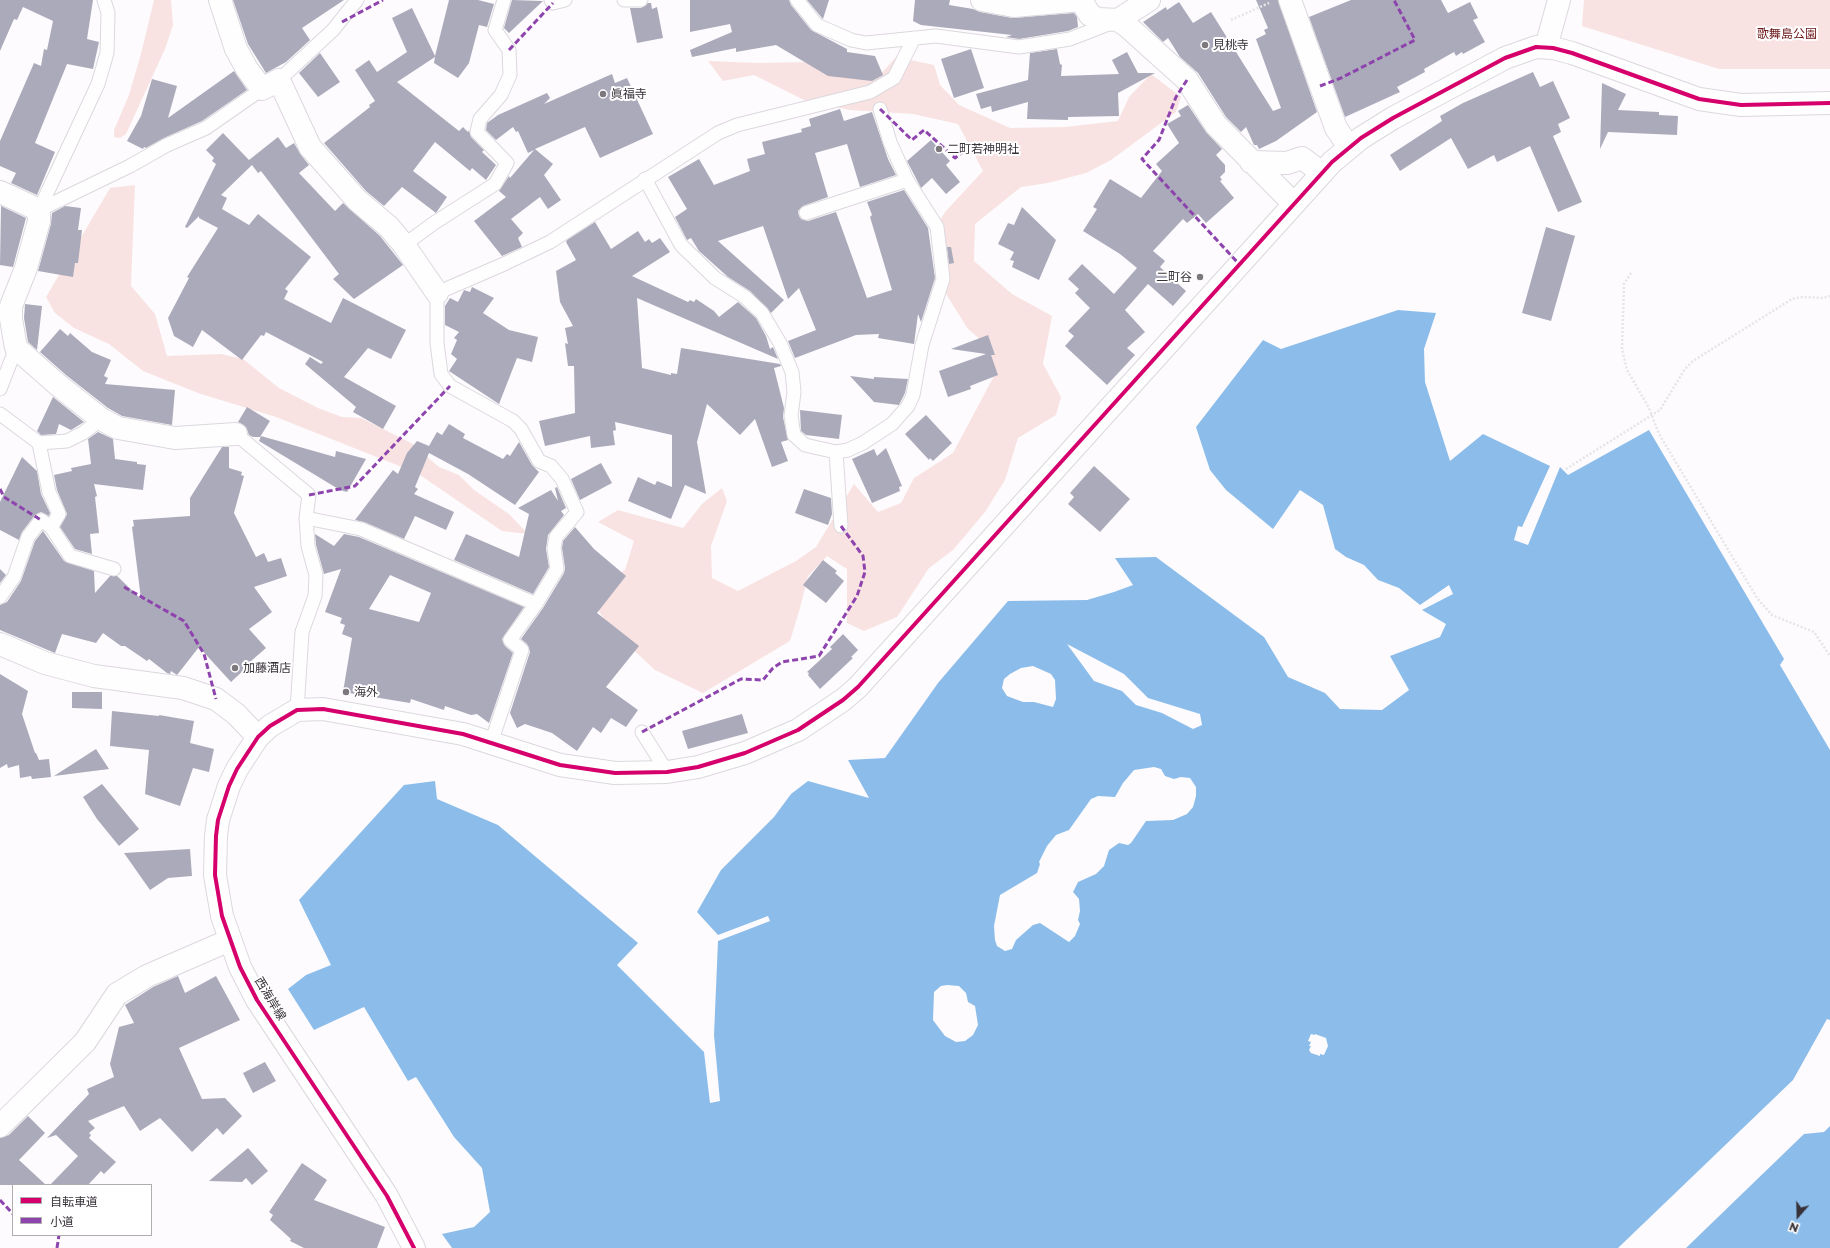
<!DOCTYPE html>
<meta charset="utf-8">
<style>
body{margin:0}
#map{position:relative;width:1830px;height:1248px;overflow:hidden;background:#fdfbfe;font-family:Montserrat,"Noto Sans JP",sans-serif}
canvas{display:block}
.legend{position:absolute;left:12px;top:1184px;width:140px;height:52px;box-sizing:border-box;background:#fff;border:1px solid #afadb0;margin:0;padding:5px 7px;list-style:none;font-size:12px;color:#373139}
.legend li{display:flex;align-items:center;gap:8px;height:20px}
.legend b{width:20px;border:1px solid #afadb0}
.north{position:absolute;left:1778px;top:1196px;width:40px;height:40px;-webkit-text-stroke:3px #fff;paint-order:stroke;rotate:200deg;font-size:11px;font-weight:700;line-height:16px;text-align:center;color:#373139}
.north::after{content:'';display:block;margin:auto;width:14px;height:18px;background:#373139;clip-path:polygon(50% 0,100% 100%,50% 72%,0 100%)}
</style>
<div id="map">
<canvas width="1830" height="1248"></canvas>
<ul class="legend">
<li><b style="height:5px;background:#d6006c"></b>自転車道</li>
<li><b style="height:5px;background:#8e44ad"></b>小道</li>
</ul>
<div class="north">N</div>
</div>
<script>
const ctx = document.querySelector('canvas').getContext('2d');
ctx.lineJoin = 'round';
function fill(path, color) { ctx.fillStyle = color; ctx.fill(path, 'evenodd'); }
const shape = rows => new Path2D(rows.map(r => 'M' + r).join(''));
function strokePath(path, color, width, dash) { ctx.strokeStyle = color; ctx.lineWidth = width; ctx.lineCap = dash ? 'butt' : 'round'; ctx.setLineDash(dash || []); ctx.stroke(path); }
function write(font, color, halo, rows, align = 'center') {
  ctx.font = font + ' Montserrat,"Noto Sans JP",sans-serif'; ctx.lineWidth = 4; ctx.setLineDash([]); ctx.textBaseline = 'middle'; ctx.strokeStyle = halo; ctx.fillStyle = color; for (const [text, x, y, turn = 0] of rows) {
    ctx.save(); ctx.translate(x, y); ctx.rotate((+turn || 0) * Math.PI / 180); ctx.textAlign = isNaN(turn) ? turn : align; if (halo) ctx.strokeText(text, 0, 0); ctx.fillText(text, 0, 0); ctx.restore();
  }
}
const green = shape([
 [154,0,171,0,173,25,165,49,126,134,120,138,114,137,114,130,129,95,141,54],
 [1584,0,1830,0,1830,69,1719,69,1582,26],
 [896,57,934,65,940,85,959,105,1010,128,1065,127,1118,121,1129,97,1151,74,1181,97,1176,112,1111,160,1086,173,1048,183,1021,187,975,224,974,261,1012,294,1052,316,1043,364,1061,397,1056,415,1018,438,1005,480,985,512,953,550,929,568,897,617,864,631,847,623,847,569,827,556,808,576,800,608,790,641,703,693,655,670,612,630,586,593,625,570,634,541,598,522,618,510,683,528,702,504,722,488,727,501,711,546,712,578,738,591,796,561,816,547,854,484,878,512,901,503,914,478,953,453,995,374,989,347,968,329,939,283,933,232,945,212,983,171,958,124,913,114,850,110,806,101,754,75,723,81,708,61,758,63,811,62,879,76],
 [135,185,131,286,155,314,167,356,221,354,243,359,279,388,318,408,342,417,361,418,411,443,439,467,459,475,474,490,509,514,528,534,502,531,417,473,276,417,198,393,143,371,109,344,74,328,55,313,46,297,110,188]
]);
const water = shape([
 [1398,310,1436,313,1424,349,1425,382,1450,461,1483,434,1550,466,1522,527,1518,526,1514,540,1528,545,1560,467,1568,475,1649,430,1784,659,1780,665,1830,750,1830,1248,452,1248,442,1234,474,1227,490,1212,482,1168,454,1137,416,1077,408,1081,364,1007,314,1030,288,989,306,975,331,965,299,900,404,785,435,781,437,799,498,825,638,943,617,965,704,1052,710,1103,720,1101,714,1035,718,941,770,921,768,916,718,935,697,912,721,870,774,817,791,794,808,781,869,798,848,760,885,758,938,683,1008,601,1087,600,1114,592,1133,585,1115,558,1156,557,1264,637,1288,677,1325,693,1340,709,1382,710,1409,690,1390,656,1440,637,1446,624,1422,610,1453,594,1449,585,1420,605,1399,588,1378,580,1364,565,1346,557,1335,549,1323,505,1300,490,1273,529,1226,490,1210,470,1196,427,1263,340,1281,349],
 [1067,644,1124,674,1148,698,1200,714,1202,725,1193,729,1162,713,1136,705,1122,691,1094,681],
 [1033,666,1051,674,1055,680,1056,699,1053,707,1034,702,1023,702,1007,696,1002,688,1004,679,1010,674,1021,668],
 [1154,767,1161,769,1165,776,1174,779,1181,777,1190,778,1196,787,1196,796,1193,807,1187,814,1173,820,1146,821,1131,843,1128,845,1119,843,1109,850,1104,866,1096,874,1078,882,1073,892,1079,899,1080,911,1078,920,1080,924,1075,936,1069,942,1040,923,1033,925,1016,940,1012,949,1005,951,997,946,995,940,994,926,1000,895,1037,873,1040,864,1039,862,1047,846,1056,835,1069,830,1091,799,1098,796,1115,797,1123,783,1134,770],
 [947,985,959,986,966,993,968,1002,975,1006,978,1025,973,1035,965,1041,956,1042,945,1036,933,1020,934,992,941,986],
 [1311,1034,1315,1035,1315,1034,1326,1038,1328,1046,1324,1055,1320,1054,1320,1056,1311,1053,1309,1050,1311,1046,1309,1046,1311,1042,1308,1041]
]);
const pier = shape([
 [1827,1019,1830,1020,1830,1126,1824,1132,1804,1134,1686,1248,1618,1248,1793,1080]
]);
const building = shape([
 [0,0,93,0,87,39,99,42,93,69,67,64,35,143,55,152,37,195,11,183,16,173,0,166,0,141,34,63,41,66,44,49,47,50,53,21,23,7,17,20,14,19,0,51],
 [233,0,344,0,302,28,310,40,286,62,266,73,248,44],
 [449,0,478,0,494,4,487,27,479,25,469,63,458,78,434,63,435,57,397,82,459,131,463,127,468,132,469,130,471,137,484,150,482,152,496,165,486,180,472,168,470,171,435,142,413,171,447,197,436,213,402,187,384,206,366,191,324,143,370,107,369,105,375,101,355,70,369,60,377,72,407,52,392,18,412,8,435,56],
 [512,0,543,1,509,33,504,28],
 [690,0,789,0,791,5,811,30,847,49,847,52,875,56,883,75,872,81,828,76,776,45,736,52,736,48,692,57,690,50,732,32,730,24,690,32],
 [807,0,829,0,823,19,822,18],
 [915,0,950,0,949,5,973,9,980,12,1012,18,1074,13,1077,17,1078,27,1068,31,1019,39,1006,37,1012,35,921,25,913,21],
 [1256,0,1278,0,1317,112,1276,141,1259,149,1257,145,1254,145,1246,127,1241,132,1226,117,1198,73,1180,57,1168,38,1163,42,1143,22,1166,7,1167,10,1179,2,1193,23,1211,12,1273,111,1281,108,1256,39,1266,34,1264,30,1268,28],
 [1351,0,1441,0,1448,13,1470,2,1478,18,1473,20,1485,42,1463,54,1462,52,1456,56,1454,52,1424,69,1425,72,1397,87,1400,92,1345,117,1309,17],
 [648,3,651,3,652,9,657,7,663,38,637,43,630,8,641,8],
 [971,49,984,88,954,98,941,59],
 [1057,49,1060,64,1062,65,1061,76,1119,74,1112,60,1127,52,1138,73,1155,73,1118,93,1119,116,1068,117,1068,120,1027,119,1028,102,992,112,991,106,981,109,976,94,1028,80,1030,53],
 [320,53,340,82,318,97,299,73],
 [234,71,247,90,202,121,164,138,146,148,144,147,143,149,127,141,141,116,152,79,177,86,168,118],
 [1533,72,1540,87,1553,81,1570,118,1558,124,1561,132,1553,136,1582,202,1558,212,1530,146,1497,162,1494,155,1468,169,1451,138,1400,171,1390,155,1442,121,1440,116,1463,103],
 [612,74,615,83,627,78,653,134,600,158,585,127,535,149,553,164,544,175,561,200,548,209,540,197,511,219,523,233,518,238,522,247,502,256,474,221,506,197,499,191,509,176,510,178,534,150,528,153,518,131,516,132,513,127,496,140,486,130,487,123,498,115,547,93,550,98,544,104],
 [1602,83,1626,94,1618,110,1659,112,1659,115,1678,116,1677,135,1608,132,1600,149],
 [1188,105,1206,132,1222,149,1216,155,1225,165,1225,172,1220,177,1222,180,1220,181,1234,198,1206,223,1198,214,1187,223,1183,219,1153,251,1165,261,1160,267,1186,291,1173,306,1148,284,1125,310,1145,332,1127,348,1135,355,1107,385,1065,346,1074,336,1068,331,1090,308,1075,293,1079,289,1068,279,1082,264,1114,294,1137,268,1120,254,1083,231,1097,209,1093,207,1110,179,1141,198,1162,171,1156,164,1179,143,1167,124,1181,116,1178,111],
 [840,109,844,121,872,112,888,159,896,175,860,187,847,144,815,153,828,197,803,206,798,211,799,216,801,219,808,221,836,212,867,298,892,290,870,217,872,215,867,202,904,190,928,228,935,278,921,322,918,314,914,344,878,338,879,334,856,335,795,358,788,341,816,330,799,288,788,299,763,226,718,241,784,300,771,313,750,291,728,277,699,251,691,238,687,240,675,217,687,209,668,177,699,159,714,185,750,171,747,159,765,154,762,142,802,132,801,129,811,126,809,119],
 [223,133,249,160,278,137,286,148,294,143,301,155,309,165,299,173,335,211,343,203,380,236,403,265,354,299,333,279,339,274,261,171,258,173,252,165,221,195,227,198,222,209,249,225,258,214,311,257,285,289,288,291,284,299,331,323,343,298,406,330,391,359,368,348,344,377,396,406,383,429,353,412,356,407,305,364,310,357,321,364,323,362,266,332,264,336,261,335,242,360,202,330,193,347,174,336,168,318,189,278,187,277,218,228,199,218,199,216,187,228,185,227,216,164,212,161,214,158,206,150],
 [931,140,950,161,946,165,960,182,946,194,932,178,921,188,907,161],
 [1,206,26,218,13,267,0,265],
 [65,206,81,208,78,230,82,230,78,263,75,263,73,277,38,271,51,224,52,213],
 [1022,207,1056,240,1039,280,1012,267,1014,261,1010,260,1014,252,998,244,1008,223,1014,225],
 [595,222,611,249,638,231,645,242,649,239,652,243,660,238,670,252,632,276,688,302,690,300,694,302,696,299,714,311,719,317,738,302,756,318,766,336,770,349,773,347,778,359,637,298,642,368,671,375,671,373,677,374,681,348,780,364,781,366,774,368,784,408,783,417,788,440,781,442,788,461,772,467,755,419,740,435,707,404,697,442,706,494,685,485,671,519,628,501,638,477,655,485,657,481,672,487,672,435,615,422,616,430,613,431,615,445,591,448,590,436,545,446,539,421,575,413,574,366,568,366,565,343,568,344,565,328,573,326,560,302,556,271,576,260,566,242,567,240],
 [1546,227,1575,236,1551,321,1522,313],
 [947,247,951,247,954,263,949,264],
 [472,287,494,298,483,313,509,330,538,337,532,362,517,358,499,404,449,371,457,359,451,354,457,340,454,338,459,332,445,325,445,306,450,298,458,302,464,290,470,292],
 [25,304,42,306,37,350,28,342,24,318],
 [60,329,68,336,70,333,92,352,111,360,104,376,108,378,105,384,175,390,172,425,122,416,108,408,66,375,40,352],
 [988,335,995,355,991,355,998,375,970,386,971,389,948,397,939,371,986,354,951,349],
 [850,376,874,379,874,377,908,379,905,393,899,405,874,402],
 [53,397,84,422,71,430,59,424,56,434,41,435,37,431],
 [247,407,270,421,260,437,253,437,249,435,246,427,238,422],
 [800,410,842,415,839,439,806,435,801,431],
 [926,415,952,443,933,461,930,458,929,460,905,434],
 [449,424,465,434,463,438,503,459,507,454,510,456,519,442,532,465,539,472,515,505,468,474,429,453,415,487,418,489,414,494,454,512,446,530,415,516,404,539,364,522,355,520,393,470,398,474,407,453,417,441,429,446,437,432,442,435],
 [98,432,113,439,115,459,137,462,137,464,146,465,143,490,94,484,97,496,95,497,99,533,90,534,92,554,75,549,60,527,67,514,57,490,54,475,72,471,71,468,91,464,88,439],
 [261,436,335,457,336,451,366,459,347,492,340,490,259,441],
 [222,447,229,447,229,468,242,472,241,475,244,476,234,513,256,557,264,553,268,562,281,558,287,576,254,587,272,612,249,629,266,648,243,668,244,670,231,682,199,647,177,675,171,671,170,674,167,673,149,659,147,661,125,646,121,646,103,633,96,643,62,634,55,653,0,630,0,605,7,602,21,581,35,541,43,531,64,561,94,571,95,593,110,576,117,576,141,599,132,527,134,526,133,520,190,516,190,498],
 [886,448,902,486,899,487,900,491,872,503,852,459,874,449,877,456],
 [22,457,37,471,41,494,50,513,49,516,41,512,35,515,22,532,19,540,0,530,0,502],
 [601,463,612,483,580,500,571,479],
 [1094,466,1130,499,1100,532,1068,504,1074,497,1070,493],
 [557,487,566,508,561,511,564,515,548,535,546,549,549,567,533,594,454,560,466,534,519,557,529,514,518,508,551,490,558,501,555,488],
 [804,489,831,498,832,514,828,525,795,513],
 [575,527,594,549,626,576,597,613,639,646,606,687,638,710,626,727,611,718,601,733,593,727,577,751,552,733,525,724,517,728,510,713,530,652,527,644,521,639,543,608,564,573,565,568,562,548,563,541],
 [315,534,334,546,344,534,359,537,524,607,502,639,505,646,513,653,489,723,477,714,471,715,445,706,444,710,411,699,410,703,343,692,352,638,342,634,345,625,340,623,342,618,325,612,341,569,324,574,316,545],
 [390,575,431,593,419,622,369,609],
 [823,560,837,571,835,573,844,581,826,603,803,585],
 [0,569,6,575,0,583],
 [843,634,858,650,851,657,853,658,820,689,808,675,809,673,807,672,832,649,830,647],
 [0,674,28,691,22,714,35,753,36,753,39,760,49,759,51,777,32,779,31,776,20,778,19,765,8,768,7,764,0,768],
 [72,692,102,692,102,709,72,708],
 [112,711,159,716,159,715,194,721,190,743,214,749,209,772,193,768,180,806,145,794,149,750,110,746],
 [742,714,748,733,688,749,682,731],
 [96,749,109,769,54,776],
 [102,784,139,829,119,846,97,819,83,797],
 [190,849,192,876,168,878,150,890,124,853],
 [178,976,185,993,216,976,240,1020,179,1048,202,1099,225,1098,242,1116,223,1135,217,1128,192,1152,160,1118,140,1131,124,1106,88,1121,95,1128,89,1133,91,1135,89,1138,116,1162,104,1174,101,1171,88,1185,50,1185,78,1156,56,1135,47,1138,89,1094,87,1089,114,1077,110,1064,119,1027,134,1023,125,1005,153,987],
 [265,1062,276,1081,253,1093,243,1073],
 [28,1116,45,1133,19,1160,46,1185,0,1185,0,1138,9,1135],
 [248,1148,268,1171,252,1185,246,1178,242,1182,209,1181],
 [302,1163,327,1180,314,1200,385,1227,377,1248,304,1248,290,1241,291,1239,270,1220,273,1215,269,1212]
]);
const path = shape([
 [1231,20,1269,3],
 [1631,273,1624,284,1622,349,1627,370,1649,408,1659,434,1757,598,1772,615,1814,632,1830,656],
 [1566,469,1660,410,1685,369,1693,361,1792,299,1802,297,1823,298,1830,296]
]);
const service = shape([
 [551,0,553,3,565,0],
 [624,0,641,0],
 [797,0,817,25,851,40,866,43,936,36,1019,47,1070,39,1111,23],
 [279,80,333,30,357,0],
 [645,179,681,245,715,278,745,297,762,313,780,343,792,372,794,392,791,416,794,435,805,445,836,452,848,450,863,443,892,424,908,406,913,395,922,345,943,279,937,227,907,180,890,142,880,109],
 [39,210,130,166,167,145,206,128,262,89],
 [39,210,98,84,107,53,108,13,104,0],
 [806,213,907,180],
 [404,245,434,223,495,184,507,163,477,132,480,119,501,95,510,75,509,50,495,30,504,0],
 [0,389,16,348],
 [0,414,39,443,67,441,83,433,101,419],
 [236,434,309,495,306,518,308,546,316,575,315,596,302,632,297,710],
 [39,443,49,492,59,514,51,527,70,556,114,569],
 [836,452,841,526],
 [306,518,361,529,536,604],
 [0,597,14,577,28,537,41,520,51,527],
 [642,732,667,772],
 [491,743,522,650,510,640,536,604,557,569,554,548,556,537,577,512,562,479,551,466,539,461,521,429,513,421,450,386,441,374,437,343,437,293,504,264,550,242,718,133,737,125,870,92,894,78,914,38]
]);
const minor = shape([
 [220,0,236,49,247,69,262,89,279,80,310,147,357,200,389,227,404,245,437,293],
 [982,0,1014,6,1081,0,1090,15,1098,19,1118,20,1127,26,1187,80,1216,125,1294,204],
 [1290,0,1336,128,1349,147],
 [1118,20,1149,0],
 [1546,47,1559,0],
 [1251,162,1287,163,1302,158,1322,173],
 [0,192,39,210,39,221,26,268,11,306,11,319,16,348,58,385,101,419,118,428,175,438,236,434],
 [0,644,45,663,94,676,183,688,216,699,236,714,258,737],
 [0,1126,85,1042,117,994,147,976,230,940]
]);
const tertiary = shape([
 [414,1248,387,1196,257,1000,240,967,222,916,215,875,216,836,218,820,229,786,237,769,258,737,270,726,297,710,323,709,463,734,560,765,615,773,667,772,698,767,745,753,798,730,843,700,858,687,1332,162,1361,138,1393,118,1505,58,1536,47,1553,48,1572,53,1699,99,1741,105,1830,103]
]);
const quiet = shape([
 [342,22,383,0],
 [509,50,553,3],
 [1187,80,1176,97,1159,140,1142,159,1239,264],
 [1320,86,1341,78,1415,40,1394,0],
 [880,109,912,140,924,130,955,158,970,146],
 [0,489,4,497,41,520],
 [309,495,355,486,450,386],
 [124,587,184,621,204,654,216,699],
 [642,732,741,679,763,680,773,668,782,662,819,656,857,596,865,572,863,556,841,526],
 [0,1200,13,1214],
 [57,1248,59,1235]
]);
const cycleway = shape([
 [414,1248,387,1196,257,1000,240,967,222,916,215,875,216,836,218,820,229,786,237,769,258,737,270,726,297,710,323,709,463,734,560,765,615,773,667,772,698,767,745,753,798,730,843,700,858,687,1332,162,1361,138,1393,118,1505,58,1536,47,1553,48,1572,53,1699,99,1741,105,1830,103]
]);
const markers = [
 [1205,45,4,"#7c787e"],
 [603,94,4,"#7c787e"],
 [939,149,4,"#7c787e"],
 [1200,277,4,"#7c787e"],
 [235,668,4,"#7c787e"],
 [346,692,4,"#7c787e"]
];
const parkNames = [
 ["歌舞島公園",1787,34]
];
const poiNames = [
 ["見桃寺",1213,45],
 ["眞福寺",611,94],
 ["二町若神明社",947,149],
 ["二町谷",1192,277,"right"],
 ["加藤酒店",243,668],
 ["海外",354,692]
];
const streetNames = [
 ["西海岸線",270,999,59]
];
fill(green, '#f8e3e2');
fill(water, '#8cbdea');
fill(pier, '#fdfbfe');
fill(building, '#abaaba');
strokePath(service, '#dcd8de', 15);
strokePath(minor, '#dcd8de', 24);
strokePath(tertiary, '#dcd8de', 24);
strokePath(path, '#e6e5e6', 2.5, [2, 2]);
strokePath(service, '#fffeff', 13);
strokePath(minor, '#fffeff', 22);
strokePath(tertiary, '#fffeff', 22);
strokePath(quiet, '#8e44ad', 3, [6, 3]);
strokePath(cycleway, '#d6006c', 4);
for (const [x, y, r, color] of markers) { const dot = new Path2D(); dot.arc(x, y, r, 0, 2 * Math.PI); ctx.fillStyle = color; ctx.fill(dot); strokePath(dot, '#fff', 1.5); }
write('12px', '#6c1718', '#fff', parkNames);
write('12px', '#373139', '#fff', poiNames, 'left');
write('12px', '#373139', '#fff', streetNames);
</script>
